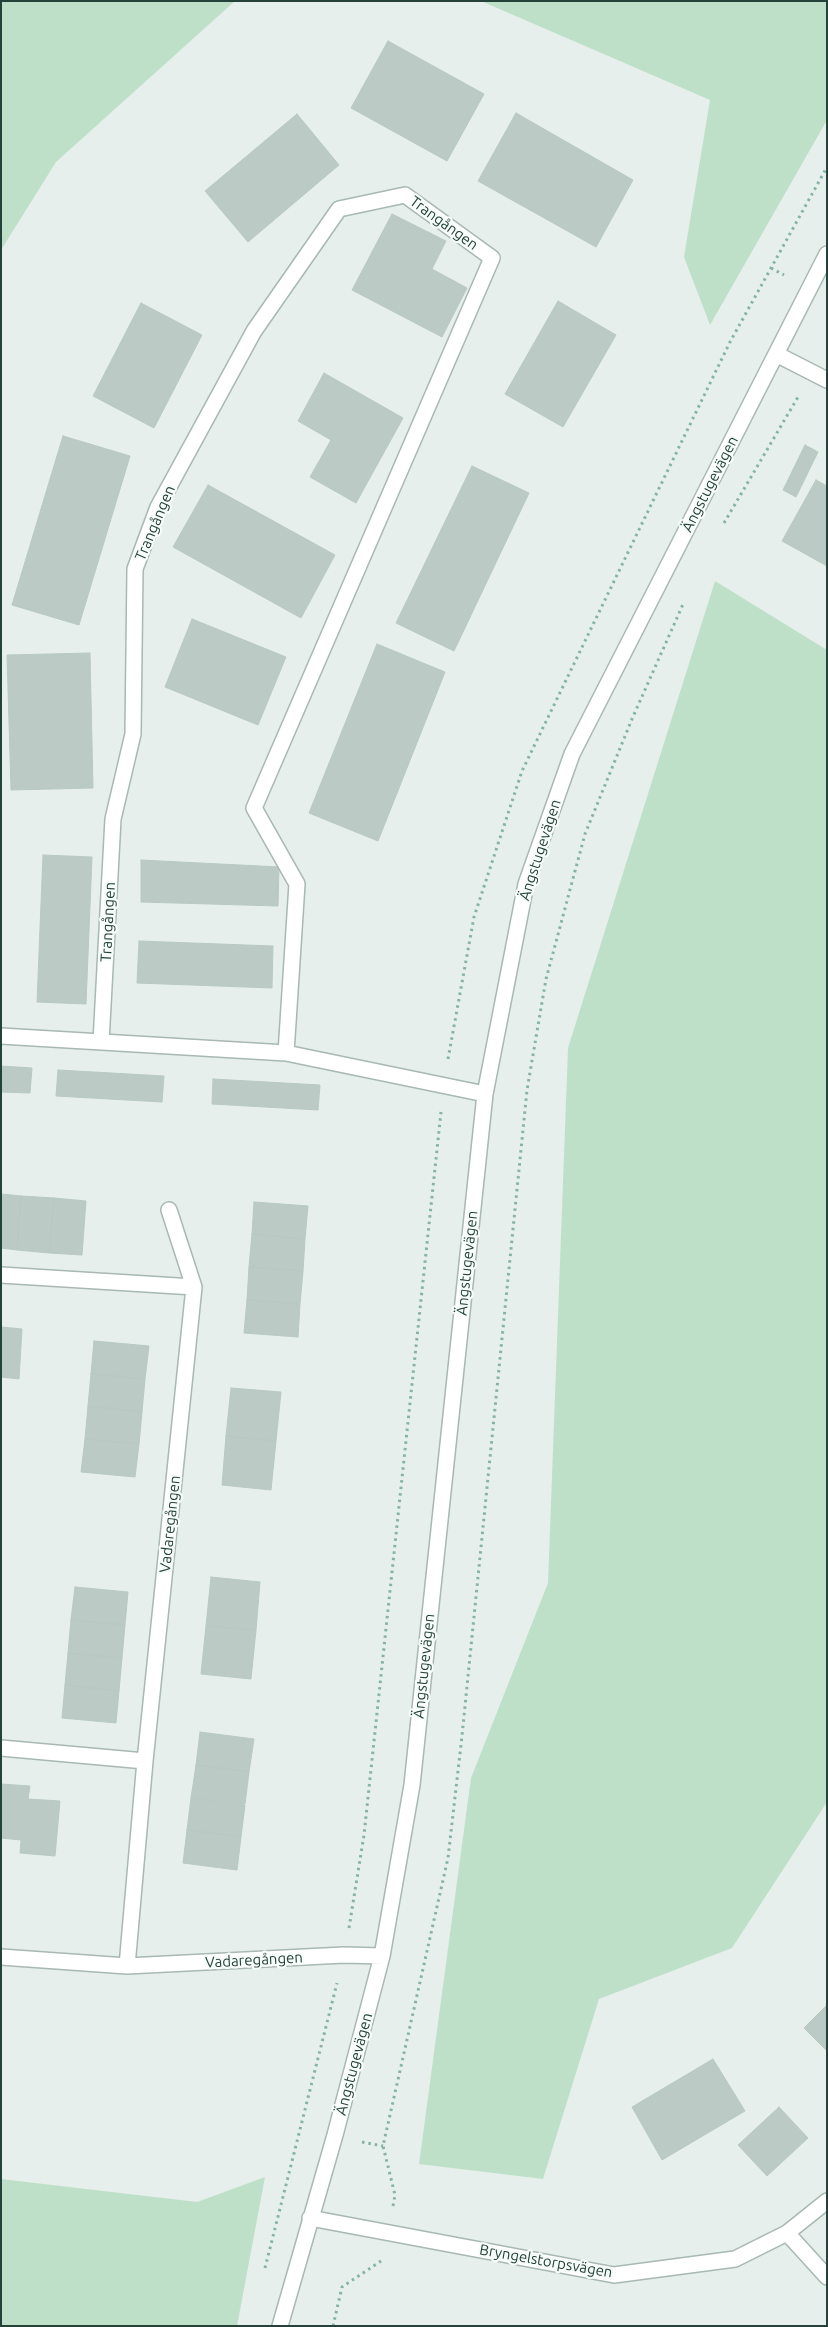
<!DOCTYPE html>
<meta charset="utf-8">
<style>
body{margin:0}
#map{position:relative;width:828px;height:2327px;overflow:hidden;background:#e6efeb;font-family:Ubuntu,sans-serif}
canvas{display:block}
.frame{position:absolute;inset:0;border:2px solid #24423a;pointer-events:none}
</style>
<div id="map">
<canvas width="828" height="2327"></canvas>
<div class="frame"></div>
</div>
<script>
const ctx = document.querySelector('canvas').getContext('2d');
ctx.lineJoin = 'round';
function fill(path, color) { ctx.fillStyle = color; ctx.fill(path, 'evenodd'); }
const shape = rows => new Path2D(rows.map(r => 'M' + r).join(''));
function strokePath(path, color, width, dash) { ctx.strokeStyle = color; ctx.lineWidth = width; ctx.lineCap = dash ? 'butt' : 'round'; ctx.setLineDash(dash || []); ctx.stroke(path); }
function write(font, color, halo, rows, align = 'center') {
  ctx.font = font + ' Ubuntu,sans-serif'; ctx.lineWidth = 4.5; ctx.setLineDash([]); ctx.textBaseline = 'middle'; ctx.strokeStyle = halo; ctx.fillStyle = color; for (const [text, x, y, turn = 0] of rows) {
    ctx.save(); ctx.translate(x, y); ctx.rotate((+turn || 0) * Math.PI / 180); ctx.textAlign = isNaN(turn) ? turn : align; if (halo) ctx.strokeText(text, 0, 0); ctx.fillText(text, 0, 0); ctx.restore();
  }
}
const green = shape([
 [1,1,235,1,56,162,1,250],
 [481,1,827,1,827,120,710,325,684,257,710,100],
 [715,581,827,650,827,1802,732,1948,599,1999,543,2179,419,2164,471,1778,548,1583,568,1048],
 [265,2177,237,2326,1,2326,1,2179,197,2202]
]);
const building = shape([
 [388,41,484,94,447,161,351,108,388,41],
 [516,113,633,180,596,247,478,181,516,113],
 [297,114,339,165,248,242,205,191,297,114],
 [392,214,446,241,432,269,467,288,442,337,352,290,392,214],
 [558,301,616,335,563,427,505,394,558,301],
 [141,303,202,335,154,428,93,396,141,303],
 [324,373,403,418,356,503,310,477,331,440,298,421,324,373],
 [63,436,130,456,79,625,12,605,63,436],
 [805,445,818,452,796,497,783,490,805,445],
 [472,466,529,493,454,651,396,623,472,466],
 [816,480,827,486,827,566,782,541,816,480],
 [208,485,335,555,301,618,173,547,208,485],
 [192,619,286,657,258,725,165,687,192,619],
 [377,644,445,672,378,841,309,813,377,644],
 [90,653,93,788,11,790,7,655,90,653],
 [43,855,92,857,86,1004,37,1002,43,855],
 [141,860,279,867,278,906,141,902,141,860],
 [139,941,273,946,272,988,137,983,139,941],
 [1,1066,32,1068,30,1093,1,1092,1,1066],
 [58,1070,164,1076,162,1102,56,1096,58,1070],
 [213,1079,320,1085,318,1110,212,1104,213,1079],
 [1,1194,21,1196,17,1250,1,1248,1,1194],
 [21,1196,54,1198,49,1253,17,1250,21,1196],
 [54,1198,86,1201,82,1255,49,1253,54,1198],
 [254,1202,308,1206,305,1239,252,1234,254,1202],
 [252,1234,305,1239,303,1271,249,1267,252,1234],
 [249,1267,303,1271,300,1304,247,1300,249,1267],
 [247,1300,300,1304,298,1337,244,1333,247,1300],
 [1,1327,22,1329,19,1379,1,1377,1,1327],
 [94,1341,149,1346,145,1379,91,1374,94,1341],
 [91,1374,145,1379,142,1412,88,1406,91,1374],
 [231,1388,281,1392,276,1441,226,1436,231,1388],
 [88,1406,142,1412,139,1444,85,1439,88,1406],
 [226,1436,276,1441,271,1490,222,1485,226,1436],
 [85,1439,139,1444,135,1477,81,1472,85,1439],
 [211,1577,260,1582,256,1630,206,1626,211,1577],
 [75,1587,128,1592,125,1625,71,1620,75,1587],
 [71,1620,125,1625,122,1658,68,1653,71,1620],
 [206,1626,256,1630,251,1679,201,1674,206,1626],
 [68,1653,122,1658,119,1691,65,1685,68,1653],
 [65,1685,119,1691,116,1723,62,1718,65,1685],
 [200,1732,254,1739,249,1772,196,1765,200,1732],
 [196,1765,249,1772,245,1804,191,1798,196,1765],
 [1,1784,30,1786,28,1799,60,1801,55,1856,20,1853,21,1840,1,1838,1,1784],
 [191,1798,245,1805,241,1837,187,1830,191,1798],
 [187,1830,241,1837,237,1870,183,1863,187,1830],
 [827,2005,827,2051,804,2028,827,2005],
 [713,2059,745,2111,662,2160,632,2107,713,2059],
 [779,2107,808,2138,767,2176,738,2145,779,2107]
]);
const path = shape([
 [771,268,784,275],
 [724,523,798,397],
 [448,1059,474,917,522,771,730,342,827,167],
 [349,1928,364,1835,441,1112],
 [362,2142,383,2146],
 [393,2206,395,2195,383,2146,448,1858,462,1736,527,1090,546,979,585,834,632,719,684,602],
 [265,2268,337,1983],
 [333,2326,342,2287,381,2261]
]);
const minor = shape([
 [776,354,827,380],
 [1,1036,286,1053,485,1094],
 [101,1042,113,819,133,734,135,569,158,507,254,331,339,209,405,195,492,258,254,808,297,884,286,1053],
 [1,1275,194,1287],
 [1,1748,145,1761],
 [1,1957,127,1966,344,1955,382,1956],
 [127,1966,145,1761,194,1287,169,1210],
 [310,2218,614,2275,735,2259,787,2233,827,2201],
 [787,2233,827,2277],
 [280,2326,335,2135,382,1956,412,1785,485,1094,526,884,572,754,827,254]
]);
const streetNames = [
 ["Trangången",444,223,36],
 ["Ängstugevägen",710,484,-63],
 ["Trangången",155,523,-67],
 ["Ängstugevägen",540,850,-72],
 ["Trangången",108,922,-87],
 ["Ängstugevägen",467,1263,-84],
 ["Vadaregången",170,1524,-84],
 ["Ängstugevägen",424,1666,-84],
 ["Vadaregången",254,1960,-3],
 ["Ängstugevägen",354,2064,-75],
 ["Bryngelstorpsvägen",546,2261,10]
];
fill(green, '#bfe0c8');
fill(building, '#bbcac4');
strokePath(building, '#b8c9c2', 1);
strokePath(minor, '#a8b8b2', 18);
strokePath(path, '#86b3a5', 3, [2.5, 4]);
strokePath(minor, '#fff', 15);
write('15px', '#24423a', '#f7fbf9', streetNames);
</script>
